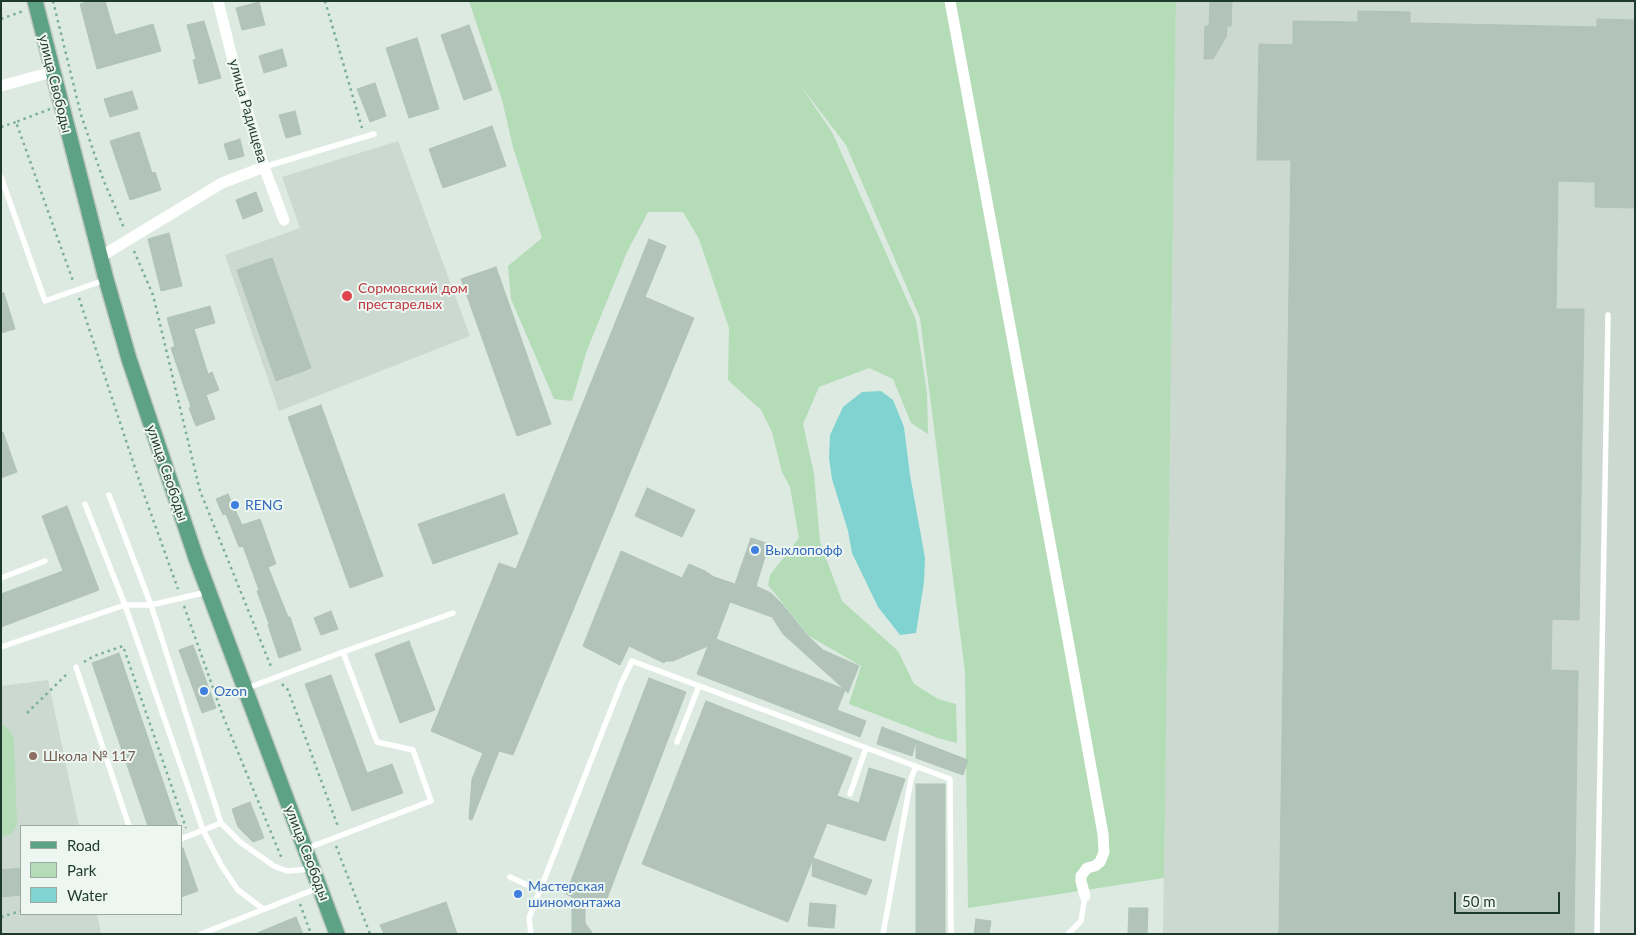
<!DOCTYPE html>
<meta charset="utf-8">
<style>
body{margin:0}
#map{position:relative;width:1636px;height:935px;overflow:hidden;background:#dceae1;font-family:Lato,sans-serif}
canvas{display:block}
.frame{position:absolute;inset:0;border:2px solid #1e392d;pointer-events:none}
.legend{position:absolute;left:20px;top:825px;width:162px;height:90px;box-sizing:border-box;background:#edf6f0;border:1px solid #9aaaa2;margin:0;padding:6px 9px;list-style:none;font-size:15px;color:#1e392d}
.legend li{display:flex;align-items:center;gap:10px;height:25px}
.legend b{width:25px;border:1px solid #9aaaa2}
.scale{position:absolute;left:1454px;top:892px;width:106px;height:22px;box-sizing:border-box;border:2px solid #1e392d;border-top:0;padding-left:6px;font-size:15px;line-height:18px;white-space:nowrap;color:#1e392d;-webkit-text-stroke:4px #edf6f0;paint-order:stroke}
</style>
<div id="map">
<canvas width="1636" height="935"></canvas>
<div class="frame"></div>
<ul class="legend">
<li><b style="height:6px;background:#5ea285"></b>Road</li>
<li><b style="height:14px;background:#b3dcb7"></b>Park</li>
<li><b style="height:14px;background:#80d3d1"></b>Water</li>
</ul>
<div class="scale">50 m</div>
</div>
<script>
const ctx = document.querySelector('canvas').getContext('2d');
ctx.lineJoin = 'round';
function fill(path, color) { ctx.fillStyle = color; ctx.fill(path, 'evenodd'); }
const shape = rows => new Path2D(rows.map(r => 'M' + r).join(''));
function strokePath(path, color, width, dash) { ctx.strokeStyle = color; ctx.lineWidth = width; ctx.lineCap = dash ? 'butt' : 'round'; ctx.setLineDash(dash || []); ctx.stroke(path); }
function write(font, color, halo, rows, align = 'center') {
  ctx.font = font + ' Lato,sans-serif'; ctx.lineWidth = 4; ctx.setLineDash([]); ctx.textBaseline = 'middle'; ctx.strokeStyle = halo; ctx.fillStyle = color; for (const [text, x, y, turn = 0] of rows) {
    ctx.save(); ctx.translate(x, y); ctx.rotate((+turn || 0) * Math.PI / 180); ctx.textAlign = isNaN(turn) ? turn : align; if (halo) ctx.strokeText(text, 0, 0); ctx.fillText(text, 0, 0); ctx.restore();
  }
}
const built = shape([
 [1176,1,1635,1,1635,934,1163,934],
 [398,141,470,336,279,411,225,255,300,228,282,177],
 [48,680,79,826,21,826,21,914,97,914,101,934,1,934,1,686]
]);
const green = shape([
 [469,1,1176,1,1164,878,968,908,965,672,920,318,846,145,800,85,832,132,916,320,927,394,928,434,911,423,893,379,869,368,819,387,803,424,814,474,820,542,842,601,898,651,914,684,938,699,956,704,957,743,938,738,849,704,861,666,809,636,768,585,770,575,799,538,790,487,782,472,772,432,761,410,728,380,729,328,699,239,683,212,648,212,627,252,587,350,572,401,554,399,511,299,508,266,542,238,513,147,502,100],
 [1,724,6,727,11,732,14,740,17,825,11,834,1,837]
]);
const water = shape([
 [881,391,893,400,904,427,910,475,925,558,924,582,916,633,900,635,878,607,852,553,848,531,832,479,829,458,830,435,843,407,862,392]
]);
const building = shape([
 [89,1,105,1,115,35,153,24,161,51,97,69,80,4,89,1],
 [1210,1,1232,1,1231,26,1227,26,1226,37,1213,59,1204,59,1205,26,1209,26,1210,1],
 [259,2,265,25,242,30,236,8,259,2],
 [1358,11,1410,12,1410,23,1597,27,1597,19,1635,20,1635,208,1595,207,1595,182,1558,181,1556,309,1584,309,1579,620,1552,619,1551,670,1578,671,1574,934,1279,934,1291,160,1257,160,1259,44,1293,45,1293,21,1358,22,1358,11],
 [204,21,221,78,199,84,193,60,196,59,187,25,204,21],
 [469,25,492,90,464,100,441,35,469,25],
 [417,38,439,109,409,118,386,48,417,38],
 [282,49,287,66,264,73,259,56,282,49],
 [375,83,386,116,370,122,357,89,375,83],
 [132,91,138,109,110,117,104,99,132,91],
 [295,111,301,134,286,138,279,115,295,111],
 [492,126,506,166,443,188,429,149,492,126],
 [139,132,152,173,155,172,161,190,130,200,110,141,139,132],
 [240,139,244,156,229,160,224,144,240,139],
 [256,192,263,211,243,219,236,200,256,192],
 [169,233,182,286,161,291,148,239,169,233],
 [649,239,666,246,645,297,694,318,513,755,499,751,472,820,469,819,472,779,483,753,431,731,499,563,516,569,649,239],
 [272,258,311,368,276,381,237,270,272,258],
 [496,267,551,424,517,436,461,279,496,267],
 [1,293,4,293,15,329,1,333,1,293],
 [210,306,215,323,194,329,208,374,212,372,219,390,206,395,215,419,196,426,189,408,191,407,171,348,175,346,167,318,210,306],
 [321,405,383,576,350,588,288,417,321,405],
 [1,432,3,432,17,472,1,478,1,432],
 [647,488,695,510,682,537,635,516,647,488],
 [228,494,242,525,260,519,276,564,268,567,288,617,290,617,301,650,279,658,268,625,269,624,257,591,259,590,243,546,239,547,226,514,223,515,216,499,228,494],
 [504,494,518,534,433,564,418,524,504,494],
 [67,506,99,590,1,627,1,594,63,571,42,516,67,506],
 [751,538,769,544,756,586,771,593,783,605,808,636,823,650,859,666,848,693,845,690,837,710,866,721,860,737,697,674,708,646,673,661,666,661,664,663,629,646,620,665,583,646,621,551,682,578,689,564,705,571,714,577,735,584,751,538],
 [730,602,772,617,783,634,844,689,716,639,730,602],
 [331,611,338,629,321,635,314,618,331,611],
 [409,641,435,710,400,723,375,654,409,641],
 [193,645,216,708,202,713,179,650,193,645],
 [119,653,178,826,148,826,92,663,119,653],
 [331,675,367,773,392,764,403,793,352,811,305,684,331,675],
 [649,678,686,692,603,909,585,902,585,923,593,934,572,934,572,897,566,894,649,678],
 [706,701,852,758,837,796,859,803,869,768,905,779,885,841,827,823,813,858,872,880,866,895,812,876,813,859,788,922,642,864,706,701],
 [882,727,968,760,963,775,916,758,916,741,912,756,877,744,882,727],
 [916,784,945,784,945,934,916,934,916,784],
 [250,802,264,838,253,842,238,827,232,809,250,802],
 [181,848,183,848,198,891,181,897,181,848],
 [21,868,21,895,1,897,1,870,21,868],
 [446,902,457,934,384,934,380,925,446,902],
 [810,903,836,905,834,928,808,926,810,903],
 [1129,908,1148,908,1147,934,1128,934,1129,908],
 [296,917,303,934,257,934,257,933,296,917],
 [976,919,991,921,989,934,974,934,976,919]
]);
const path = shape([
 [53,1,81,115,103,179,124,228],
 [325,1,362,128],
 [1,19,23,11],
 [50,109,16,122,73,281],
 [1,127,16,122],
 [134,251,153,295,200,491,272,669],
 [79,298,141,486,178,589],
 [184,606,223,716,282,859],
 [84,662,94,656,123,646,186,828],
 [282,684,288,690,337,824,336,827],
 [27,713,69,672],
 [336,846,370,934],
 [300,904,311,934],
 [1,917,21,911]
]);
const service = shape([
 [264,167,374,134],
 [1,177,45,301,105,280],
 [109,495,151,605,221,823,240,842,274,866,287,871,311,869],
 [85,504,125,605,203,830,221,865,238,890,263,909],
 [1,578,45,561],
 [1,647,125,605,151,605,207,592],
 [76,667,129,826],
 [245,689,343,652,453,613],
 [677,742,699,686],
 [850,794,866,748],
 [181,839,221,823],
 [305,849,431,801,413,750,377,742,343,652],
 [510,877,540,891],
 [201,934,318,888],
 [531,934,529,918,621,684,632,661,950,779,951,934],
 [883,934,911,779,916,766],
 [1068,934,1081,921,1085,896],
 [1597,934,1608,315]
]);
const minor = shape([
 [218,1,234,65,264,167,284,220],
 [950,1,1068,640,1103,834,1104,852,1100,862,1095,866,1087,868,1081,876,1081,881,1085,896],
 [1,86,52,72],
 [100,257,222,183,264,167]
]);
const primary = shape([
 [35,1,106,279,129,359,196,558,337,934]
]);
const markers = [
 [347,296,6,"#e0444e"],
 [235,505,5,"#3f7fe0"],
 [755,550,5,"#3f7fe0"],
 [204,691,5,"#3f7fe0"],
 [33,756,5,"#8d6e63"],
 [518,894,5,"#3f7fe0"]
];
const streetNames = [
 ["улица Свободы",55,84,76],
 ["улица Радищева",248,111,74],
 ["улица Свободы",167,473,71],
 ["улица Свободы",307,853,69]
];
const healthNames = [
 ["Сормовский дом",358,288],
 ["престарелых",358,304]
];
const shopNames = [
 ["RENG",245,505],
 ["Выхлопофф",765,550],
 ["Ozon",214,691],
 ["Мастерская",528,886],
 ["шиномонтажа",528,902]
];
const educationNames = [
 ["Школа № 117",43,756]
];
fill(built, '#cbd9d0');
fill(green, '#b3dcb7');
fill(water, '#80d3d1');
fill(building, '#b2c4ba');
strokePath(building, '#afc3b7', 1);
strokePath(primary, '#c0c8c4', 18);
strokePath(path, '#7baf96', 2.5, [2.5, 4]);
strokePath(service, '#fff', 5.5);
strokePath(minor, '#fff', 11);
strokePath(primary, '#5ea285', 15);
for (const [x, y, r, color] of markers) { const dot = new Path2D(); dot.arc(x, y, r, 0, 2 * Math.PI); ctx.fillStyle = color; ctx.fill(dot); strokePath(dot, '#edf6f0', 2); }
write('14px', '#1e392d', '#edf6f0', streetNames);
write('14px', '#be3a42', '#edf6f0', healthNames, 'left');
write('14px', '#366cbe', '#edf6f0', shopNames, 'left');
write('14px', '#785e54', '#edf6f0', educationNames, 'left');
</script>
